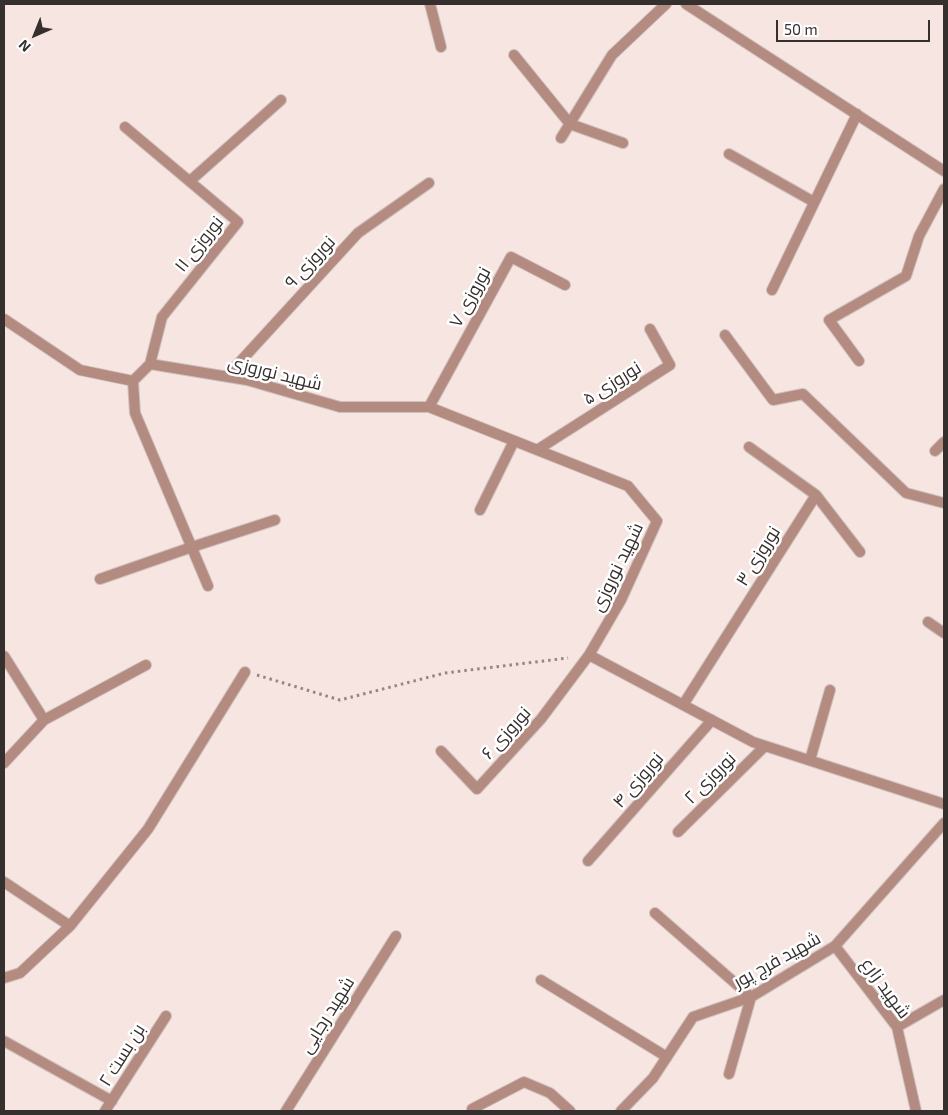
<!DOCTYPE html>
<meta charset="utf-8">
<style>
body{margin:0}
#map{position:relative;width:948px;height:1115px;overflow:hidden;background:#f6e5e1;font-family:"Exo 2",sans-serif}
canvas{display:block}
.frame{position:absolute;inset:0;border:5px solid #352f2e;pointer-events:none}
.north{position:absolute;left:10px;top:10px;width:50px;height:50px;-webkit-text-stroke:4px #fff;paint-order:stroke;rotate:224deg;font-size:14px;font-weight:700;line-height:20px;text-align:center;color:#352f2e}
.north::after{content:'';display:block;margin:auto;width:18px;height:22px;background:#352f2e;clip-path:polygon(50% 0,100% 100%,50% 72%,0 100%)}
.scale{position:absolute;left:776px;top:20px;width:154px;height:22px;box-sizing:border-box;border:2px solid #352f2e;border-top:0;padding-left:6px;font-size:15px;line-height:18px;white-space:nowrap;color:#352f2e;-webkit-text-stroke:4px #fff;paint-order:stroke}
</style>
<div id="map">
<canvas width="948" height="1115"></canvas>
<div class="frame"></div>
<div class="north">N</div>
<div class="scale">50 m</div>
</div>
<script>
const ctx = document.querySelector('canvas').getContext('2d');
ctx.lineJoin = 'round';
const shape = rows => new Path2D(rows.map(r => 'M' + r).join(''));
function strokePath(path, color, width, dash) { ctx.strokeStyle = color; ctx.lineWidth = width; ctx.lineCap = dash ? 'butt' : 'round'; ctx.setLineDash(dash || []); ctx.stroke(path); }
function write(font, color, halo, rows, align = 'center') {
  ctx.font = font + ' "Exo 2",Cairo,sans-serif'; ctx.lineWidth = 5; ctx.setLineDash([]); ctx.textBaseline = 'middle'; ctx.strokeStyle = halo; ctx.fillStyle = color; for (const [text, x, y, turn = 0] of rows) {
    ctx.save(); ctx.translate(x, y); ctx.rotate((+turn || 0) * Math.PI / 180); ctx.textAlign = isNaN(turn) ? turn : align; if (halo) ctx.strokeText(text, 0, 0); ctx.fillText(text, 0, 0); ctx.restore();
  }
}
const path = shape([
 [257,675,340,700,445,673,568,658]
]);
const street = shape([
 [430,4,441,47],
 [686,4,944,171],
 [514,55,570,124,623,143],
 [125,127,238,222,162,317,150,364],
 [561,138,612,55,666,4],
 [729,154,814,202],
 [190,181,281,100],
 [772,290,857,114],
 [4,319,80,370,133,381],
 [725,335,773,400,803,394,906,493,944,503],
 [859,361,829,320,906,276,919,236,944,189],
 [227,376,358,233,429,183],
 [133,381,150,364,247,380,340,407,429,407,628,486,657,521,621,600,589,655,753,742,944,804],
 [133,381,135,413,208,586],
 [429,407,511,257,565,285],
 [537,450,670,365,650,329],
 [935,451,944,442],
 [816,495,860,552],
 [480,510,514,441],
 [100,579,192,547,275,520],
 [928,622,944,633],
 [4,656,44,720,4,763],
 [683,705,816,495,749,447],
 [44,720,146,665],
 [441,751,477,789,541,719,589,655],
 [810,760,830,690],
 [678,832,765,746],
 [588,861,712,720],
 [4,882,70,926,20,973,4,978],
 [655,913,751,997,729,1074],
 [70,926,148,829,245,672],
 [835,946,897,1027,916,1111],
 [541,980,667,1057],
 [897,1027,944,1000],
 [4,1041,112,1101],
 [472,1109,524,1082,550,1093,570,1111],
 [105,1111,166,1016],
 [286,1111,396,936],
 [621,1111,653,1078,693,1017,751,997,835,946,944,823]
]);
const streetNames = [
 ["نوروزی ۱۱",199,244,-51],
 ["نوروزی ۹",310,262,-47],
 ["نوروزی ۷",470,297,-61],
 ["شهید نوروزی",275,373,14],
 ["نوروزی ۵",612,383,-32],
 ["نوروزی ۳",758,556,-58],
 ["شهید نوروزی",617,567,-64],
 ["نوروزی ۶",506,733,-48],
 ["نوروزی ۲",710,778,-45],
 ["نوروزی ۴",638,780,-49],
 ["شهید فرج پور",777,960,-29],
 ["شهید زارع",886,988,54],
 ["شهید رجایی",327,1015,-58],
 ["بن بست ۲",122,1055,-58]
];
strokePath(street, '#cfc1bd', 12);
strokePath(path, '#938785', 3, [2.5, 4]);
strokePath(street, '#b38b81', 10);
write('18px', '#352f2e', '#fff', streetNames);
</script>
